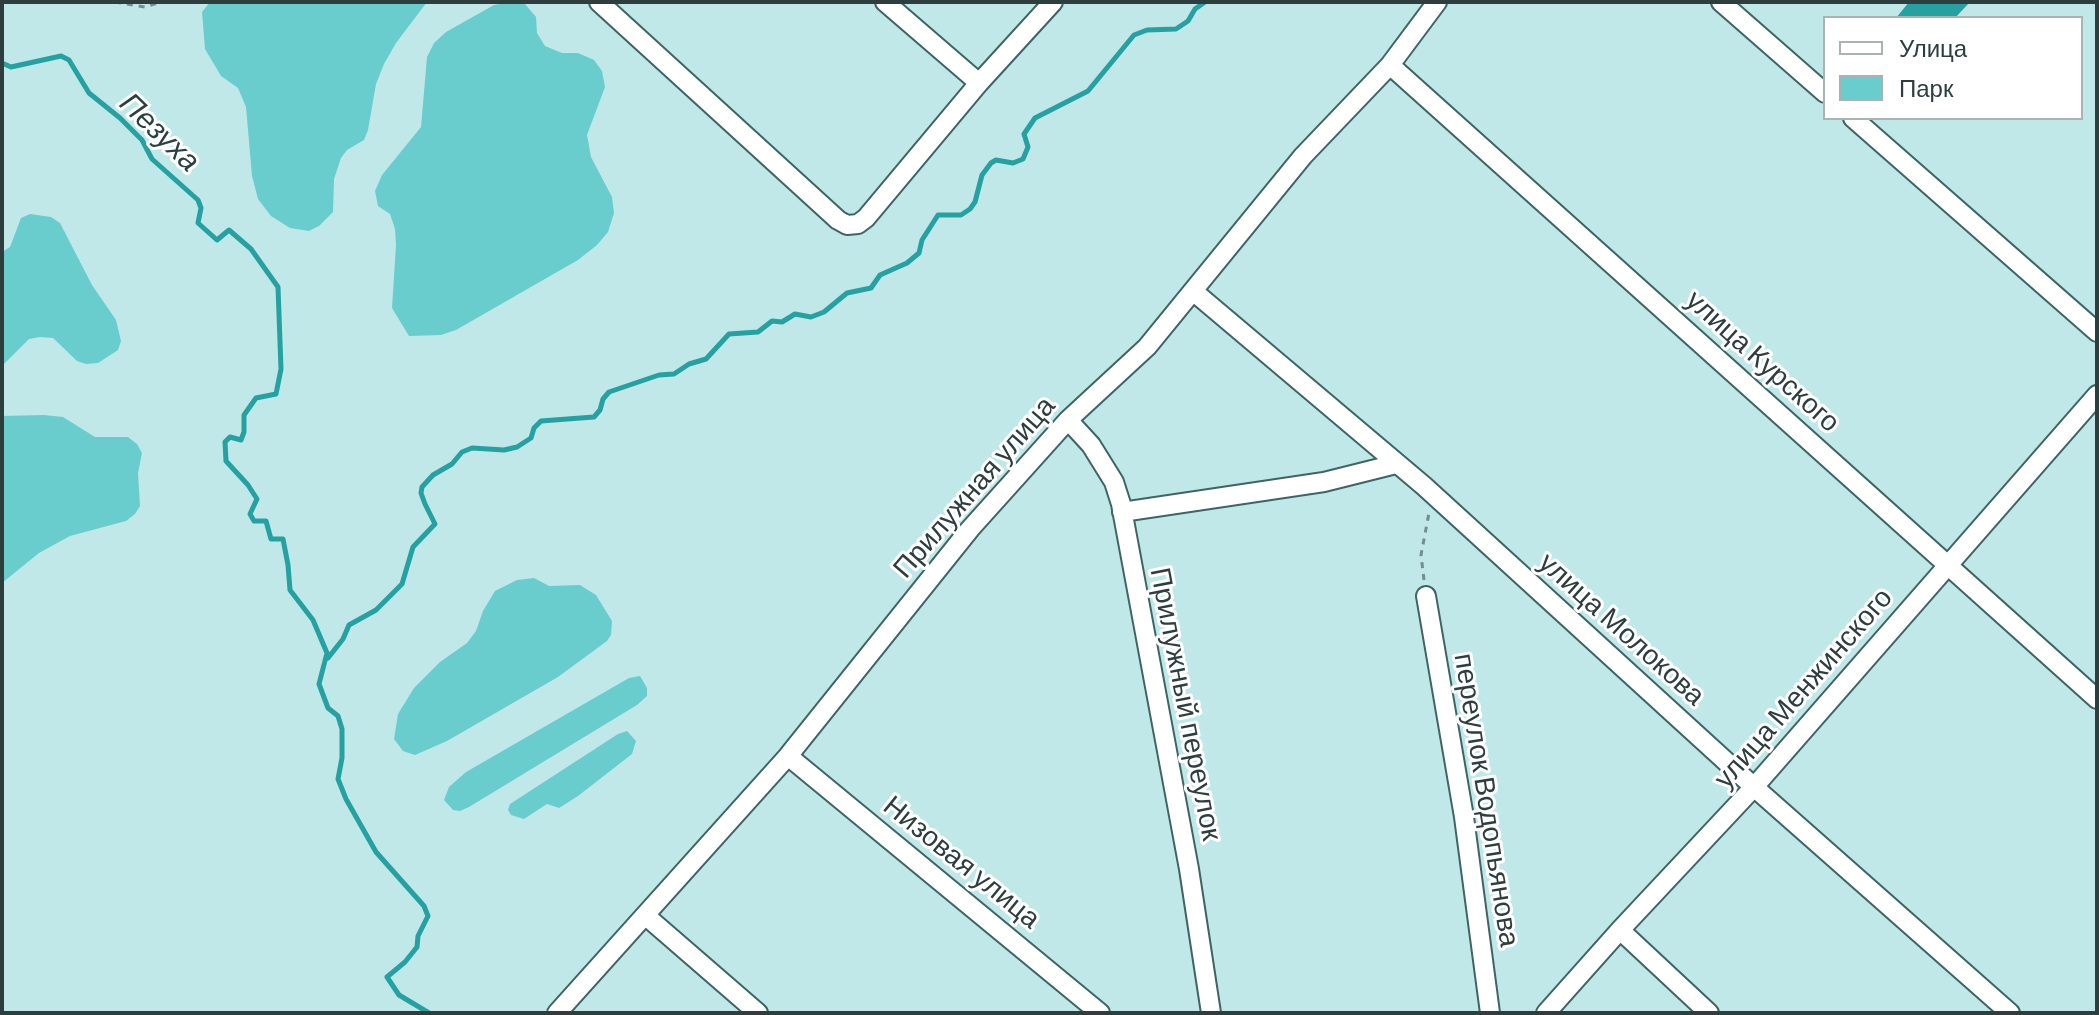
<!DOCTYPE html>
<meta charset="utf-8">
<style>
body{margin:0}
#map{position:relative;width:2099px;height:1015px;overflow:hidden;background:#c0e8e8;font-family:Barlow,sans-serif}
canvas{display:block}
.frame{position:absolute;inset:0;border:4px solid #2e3e3e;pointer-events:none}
.legend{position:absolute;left:1823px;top:16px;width:260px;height:104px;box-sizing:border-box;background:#fff;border:2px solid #abb2b2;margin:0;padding:10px 14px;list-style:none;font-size:24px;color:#2e3e3e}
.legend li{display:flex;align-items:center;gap:16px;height:40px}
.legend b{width:40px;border:2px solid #abb2b2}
</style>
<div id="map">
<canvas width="2099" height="1015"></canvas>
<div class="frame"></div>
<ul class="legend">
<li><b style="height:10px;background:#fff"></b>Улица</li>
<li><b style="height:22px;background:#6acdcd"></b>Парк</li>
</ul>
</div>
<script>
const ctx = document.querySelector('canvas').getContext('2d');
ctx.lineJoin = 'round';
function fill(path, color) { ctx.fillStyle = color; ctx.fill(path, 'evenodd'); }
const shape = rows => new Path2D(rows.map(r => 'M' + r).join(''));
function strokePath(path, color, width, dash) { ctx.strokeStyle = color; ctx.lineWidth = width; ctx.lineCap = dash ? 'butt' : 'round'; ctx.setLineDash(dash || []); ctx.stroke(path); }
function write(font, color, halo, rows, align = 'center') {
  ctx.font = font + ' Barlow,sans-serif'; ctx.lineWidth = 6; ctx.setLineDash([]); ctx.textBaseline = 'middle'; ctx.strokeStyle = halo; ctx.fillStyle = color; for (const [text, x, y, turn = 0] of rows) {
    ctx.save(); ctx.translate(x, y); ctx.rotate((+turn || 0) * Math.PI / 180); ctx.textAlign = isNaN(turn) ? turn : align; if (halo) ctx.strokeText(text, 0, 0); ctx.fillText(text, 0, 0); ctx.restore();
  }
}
const green = shape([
 [210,2,427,2,396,43,384,64,376,84,368,130,364,140,347,150,341,158,334,179,333,212,319,226,309,231,290,228,271,216,258,199,252,176,246,107,238,88,221,76,205,49,202,12],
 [509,2,525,4,536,17,537,33,545,46,562,53,578,53,594,60,602,71,605,87,587,135,591,157,612,197,614,213,608,232,597,245,578,260,456,330,441,335,409,336,392,308,396,245,395,229,390,214,378,206,375,191,382,175,421,127,427,57,434,43,446,32,494,5],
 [30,214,51,217,60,223,92,285,116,320,121,341,118,350,98,363,86,364,77,361,53,338,40,337,29,339,2,366,2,252,10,247,21,218],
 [44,415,63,417,95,437,128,437,137,444,142,453,138,473,140,506,135,514,126,521,70,536,39,553,2,583,2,416],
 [534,578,549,586,580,585,596,595,612,621,611,635,607,641,558,677,447,741,415,755,403,751,394,739,398,714,414,688,440,662,467,643,476,631,483,611,495,591,517,580],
 [640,676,647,688,647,696,637,705,469,807,460,811,453,810,444,800,449,787,466,772,629,678],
 [627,731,636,741,632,754,578,796,559,808,547,804,524,819,511,815,508,810,510,804,618,734]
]);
const water = shape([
 [1909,2,1970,2,1955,18,1896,18]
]);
const stream = shape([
 [2,63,11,67,61,56,69,60,89,93,120,118,142,140,152,159,198,200,201,208,198,223,217,240,229,230,251,249,278,287,281,369,276,394,256,398,244,415,244,432,241,440,230,437,225,442,226,461,248,485,257,499,250,514,254,521,266,521,271,539,283,539,288,565,290,590,313,620,327,653,319,684,328,708,338,716,342,729,342,758,338,779,346,799,376,852,424,906,428,916,418,936,417,947,405,962,387,977,399,995,429,1013],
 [328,658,343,639,349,625,376,610,402,584,413,547,435,524,425,504,421,493,422,487,433,475,452,464,462,452,472,448,504,450,517,447,531,438,534,428,541,421,594,417,600,410,603,399,609,392,659,375,674,374,689,364,706,359,729,334,758,332,772,321,782,322,795,314,811,317,824,312,847,293,871,288,880,275,907,263,919,253,922,240,938,215,961,215,970,209,975,202,982,175,991,163,996,160,1013,163,1023,159,1028,147,1024,134,1035,118,1088,91,1134,35,1147,30,1176,29,1188,21,1195,9,1205,2]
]);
const path = shape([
 [115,2,145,7,161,2],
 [1424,580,1421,555,1429,513]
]);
const street = shape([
 [599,2,838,220,847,225,858,224,866,218,979,83,1053,2],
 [885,2,979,83],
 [1721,2,1825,93],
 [1390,65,2097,699],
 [1853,118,2097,332],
 [1193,291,1424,486,1754,787,2010,1013],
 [1068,420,1091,445,1114,482,1121,504,1189,869,1211,1013],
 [1122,512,1324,482,1396,464],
 [1426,596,1464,817,1490,1013],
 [788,756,1100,1013],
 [646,916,758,1013],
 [1620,930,1709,1013],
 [557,1013,788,756,970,529,1068,420,1147,347,1303,156,1390,65,1437,2],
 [1546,1013,1620,930,1754,787,2097,395]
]);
const streetNames = [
 ["улица Курского",1763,361,42],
 ["Прилужная улица",974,487,-49],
 ["улица Молокова",1622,629,42],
 ["улица Менжинского",1803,688,-49],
 ["Прилужный переулок",1186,704,79],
 ["переулок Водопьянова",1487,800,81],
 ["Низовая улица",962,862,39]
];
const waterNames = [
 ["Пезуха",160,132,44]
];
fill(green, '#6acdcd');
fill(water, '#26a1a2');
strokePath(stream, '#26a1a2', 5);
strokePath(street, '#3f6464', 22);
strokePath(path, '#738e8e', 3, [6, 6]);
strokePath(street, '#fff', 18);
write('28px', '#2e3e3e', '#fff', streetNames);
write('italic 30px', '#284242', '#fff', waterNames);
</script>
